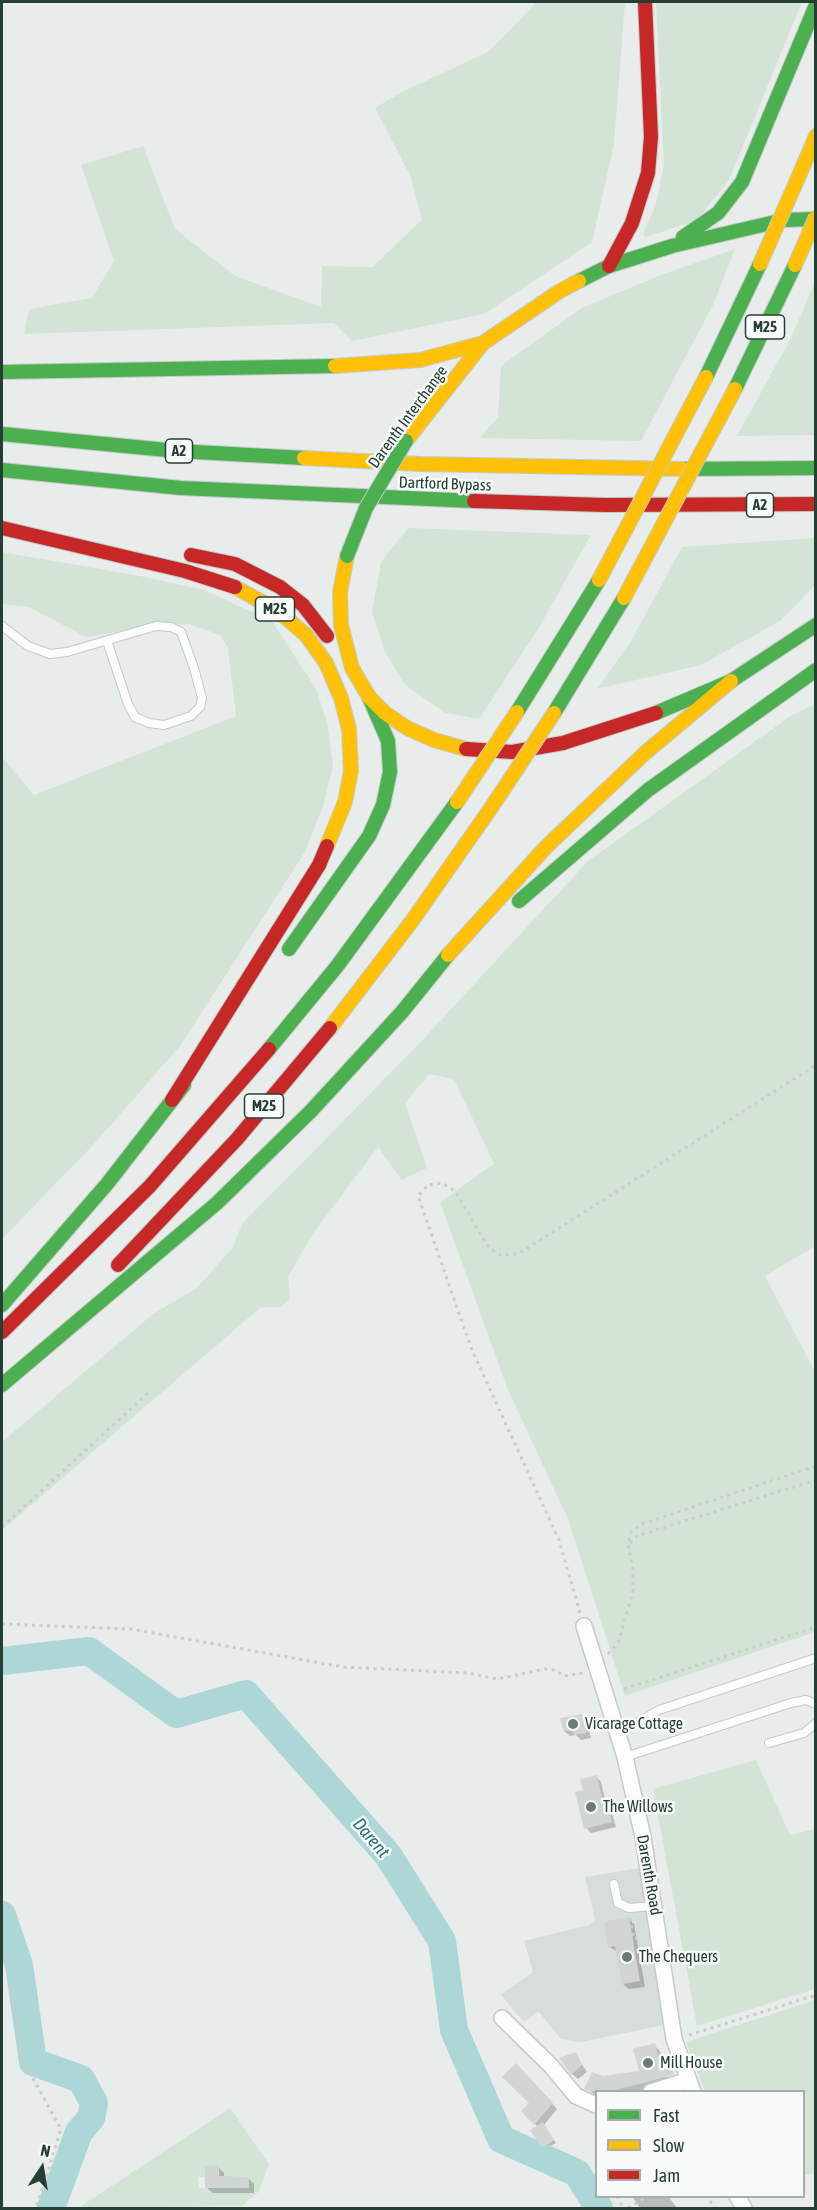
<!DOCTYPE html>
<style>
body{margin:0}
#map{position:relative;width:817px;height:2210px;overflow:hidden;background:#e8ecea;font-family:"Asap Condensed",sans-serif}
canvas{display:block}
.frame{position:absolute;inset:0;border:3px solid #263f34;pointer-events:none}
.legend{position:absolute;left:595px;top:2090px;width:210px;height:108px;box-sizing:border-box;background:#f7faf8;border:2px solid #a3afaa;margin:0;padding:8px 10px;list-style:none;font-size:18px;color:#263f34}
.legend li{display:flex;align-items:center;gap:12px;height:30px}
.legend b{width:30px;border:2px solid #a3afaa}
.north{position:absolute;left:12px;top:2138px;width:60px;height:60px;-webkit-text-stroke:4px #f7faf8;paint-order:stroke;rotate:12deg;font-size:16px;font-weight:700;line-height:24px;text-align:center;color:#263f34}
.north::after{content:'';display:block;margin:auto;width:21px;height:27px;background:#263f34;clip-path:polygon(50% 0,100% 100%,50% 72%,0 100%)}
</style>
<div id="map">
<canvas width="817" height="2210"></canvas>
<div class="frame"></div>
<ul class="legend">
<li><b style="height:8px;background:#4caf50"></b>Fast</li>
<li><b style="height:8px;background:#ffc107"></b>Slow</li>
<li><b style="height:8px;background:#c62828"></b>Jam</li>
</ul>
<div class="north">N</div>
</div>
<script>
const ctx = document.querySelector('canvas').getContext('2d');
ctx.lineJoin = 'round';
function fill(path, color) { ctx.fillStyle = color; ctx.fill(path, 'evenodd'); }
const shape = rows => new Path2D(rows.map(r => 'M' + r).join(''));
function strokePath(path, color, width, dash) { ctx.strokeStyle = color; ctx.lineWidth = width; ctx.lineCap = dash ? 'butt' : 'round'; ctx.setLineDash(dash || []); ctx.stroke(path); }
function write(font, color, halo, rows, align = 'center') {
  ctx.font = font + ' "Asap Condensed",sans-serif'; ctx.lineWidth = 5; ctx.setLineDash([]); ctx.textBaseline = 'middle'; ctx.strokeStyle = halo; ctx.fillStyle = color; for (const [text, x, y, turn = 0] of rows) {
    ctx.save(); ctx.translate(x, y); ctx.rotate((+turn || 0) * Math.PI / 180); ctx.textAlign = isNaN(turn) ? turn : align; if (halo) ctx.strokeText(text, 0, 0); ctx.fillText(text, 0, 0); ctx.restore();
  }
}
const built = shape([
 [645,1867,645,1909,664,2025,581,2042,561,2039,538,2011,524,2022,501,1995,533,1972,524,1941,589,1925,595,1920,585,1877]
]);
const green = shape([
 [537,2,625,2,614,144,592,242,484,314,352,341,334,323,24,334,29,309,92,298,114,261,81,165,143,146,175,229,235,276,321,307,322,266,373,267,422,219,410,175,375,108,404,91,488,52],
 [656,2,802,2,729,180,697,220,646,237,643,234,656,204,664,164],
 [735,249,713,305,641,441,480,438,498,417,501,366,582,308,661,275],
 [815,282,815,435,737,436,790,340],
 [408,528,591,535,538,629,479,719,446,713,405,685,385,652,372,612,381,562],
 [815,538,815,585,780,621,701,665,597,689,631,641,682,547],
 [2,552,140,576,204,590,272,621,316,689,327,722,333,765,323,806,305,852,180,1046,94,1144,2,1239,2,757,34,795,236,716,228,648,220,635,189,624,145,627,86,637,29,607,2,604],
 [815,704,815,1246,765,1276,815,1372,815,1632,625,1696,568,1519,508,1390,440,1202,494,1164,454,1079,429,1074,405,1103,427,1168,402,1180,378,1147,314,1232,288,1277,290,1298,281,1307,261,1307,2,1530,2,1442,153,1314,197,1288,233,1247,242,1224,417,1046,588,861,789,717],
 [756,1760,790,1835,815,1829,815,1989,697,2026,653,1789],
 [815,2000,815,2173,804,2175,804,2092,705,2091,686,2042],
 [230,2108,269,2164,259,2191,242,2206,78,2208],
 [205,2166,219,2166,219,2176,225,2188,199,2188,198,2177,205,2177]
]);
const shadow = shape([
 [582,1715,587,1721,591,1738,581,1740,576,1735,570,1736,564,1731],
 [596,1776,601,1782,607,1808,612,1813,616,1827,591,1833,586,1828,585,1791],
 [628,1919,634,1924,645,1987,629,1989,623,1984,618,1952,610,1947],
 [654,2045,660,2051,669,2083,649,2092,596,2092,596,2096,586,2087,603,2078,641,2073],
 [575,2054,587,2072,578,2079,572,2074],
 [516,2065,557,2109,544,2125,556,2143,545,2149,538,2127,523,2111,531,2103],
 [218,2167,224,2173,224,2178,248,2178,254,2184,254,2193,213,2193,207,2188],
 [632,2196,668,2196,677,2208,640,2208]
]);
const river = shape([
 [2,1661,89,1651,176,1714,246,1694,388,1855,442,1941,454,2030,501,2139,577,2173,599,2208],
 [2,1915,19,1965,33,2062,81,2079,94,2103,91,2118,79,2132,51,2208]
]);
const building = shape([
 [582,1714,586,1733,574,1735,573,1730,563,1731,560,1718],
 [597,1775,604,1807,608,1806,612,1822,584,1829,575,1792,583,1790,580,1779],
 [629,1917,640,1981,622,1984,615,1946,608,1947,604,1922],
 [655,2043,661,2068,672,2067,674,2075,619,2089,620,2091,590,2091,584,2089,592,2072,603,2076,639,2071,633,2049],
 [576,2052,582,2065,571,2075,559,2058],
 [516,2063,553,2103,534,2125,521,2111,529,2103,502,2077],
 [543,2122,554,2140,542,2148,530,2130],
 [219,2165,219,2176,249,2177,249,2188,205,2188,205,2166]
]);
const path = shape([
 [2,1527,148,1393],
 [630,1543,637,1536,816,1480],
 [580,1613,559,1540,472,1350,418,1196,428,1185,442,1183,455,1191,489,1248,501,1255,518,1254,816,1065],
 [2,1624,131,1629,343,1667,468,1673,497,1679,545,1669,555,1670,564,1676,583,1673],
 [608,1654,618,1643,633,1592,633,1568,628,1544,631,1532,642,1524,816,1466],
 [624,1689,816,1627],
 [630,1918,634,1939,637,1938],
 [2,1940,24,2062,61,2129,36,2208],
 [689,2035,816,1995],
 [617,2196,623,2208],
 [710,2201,715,2208],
 [628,2208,649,2196]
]);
const lane = shape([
 [2,626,28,646,50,654,67,652,156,626,171,627,181,632,194,668,202,698,200,707,191,716,164,725,149,723,135,717,128,704,107,641],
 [619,1733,659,1710,816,1658],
 [769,1743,804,1733,816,1723],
 [625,1757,791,1703,806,1700,816,1704],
 [614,1884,618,1903,629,1908,655,1906]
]);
const street = shape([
 [584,1626,625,1757,643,1837,674,2039,693,2092],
 [502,2018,551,2066,576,2096,596,2105],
 [651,2092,689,2080],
 [737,2196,744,2208]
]);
const fast = shape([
 [683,237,718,213,742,182,816,5],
 [579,281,609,266,672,246,784,220,816,219],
 [2,372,335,366],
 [706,377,760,264],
 [735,389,795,265],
 [2,434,177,451,304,458],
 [683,469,816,468],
 [2,470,181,488,474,501],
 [517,712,599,580],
 [554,713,624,598],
 [656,713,731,681,816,625],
 [519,901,648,790,816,670],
 [289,949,369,836,383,805,390,772,388,741,369,697],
 [269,1049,338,965,457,802],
 [2,1305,107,1184,184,1085],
 [2,1385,217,1203,311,1111,402,1012,448,955]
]);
const slow = shape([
 [798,178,816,136],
 [335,366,420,360,483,343],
 [406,441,483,343,560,291,579,281],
 [304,458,421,464,683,469],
 [347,556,340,592,341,625,352,668,369,697,385,713,407,728,434,740,466,749],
 [235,587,278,611,306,635,326,663,341,698,349,729,351,771,345,802,327,846],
 [448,955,546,847,645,753,731,681],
 [330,1028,412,921,493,805]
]);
const jam = shape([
 [609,266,632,223,648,173,651,137,645,2],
 [474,501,605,505,816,504],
 [2,528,185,571,235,587],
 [191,555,235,564,280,587,303,605,327,636],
 [466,749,512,752,563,743,656,713],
 [172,1100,319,865,327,846],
 [118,1265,237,1139,330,1028],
 [2,1332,150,1186,269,1049]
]);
const fastBridge = shape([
 [347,556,366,508,406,441]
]);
const slowBridge = shape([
 [760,264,798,178],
 [795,265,816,217],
 [599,580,706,377],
 [624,598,735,389],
 [457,802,517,712],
 [493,805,554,713]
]);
const markers = [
 [573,1724,6,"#6a7c74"],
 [591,1807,6,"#6a7c74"],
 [627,1957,6,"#6a7c74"],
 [648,2063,6,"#6a7c74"]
];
const shields = [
 [765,327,39],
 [179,451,27],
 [760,505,27],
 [275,609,39],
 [264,1106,39]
];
const shieldNames = [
 ["M25",765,327],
 ["A2",179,451],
 ["A2",760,505],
 ["M25",275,609],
 ["M25",264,1106]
];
const streetNames = [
 ["Darenth Interchange",408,417,-54],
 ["Dartford Bypass",445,484,2],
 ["Darenth Road",649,1875,80]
];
const poiNames = [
 ["Vicarage Cottage",585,1724],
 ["The Willows",603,1807],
 ["The Chequers",639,1957],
 ["Mill House",660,2063]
];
const waterNames = [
 ["Darent",371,1838,50]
];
fill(built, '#d7ddd9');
fill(green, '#d3e4d6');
fill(shadow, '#0003');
strokePath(river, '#add6d6', 28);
fill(building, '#d1d5d3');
strokePath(lane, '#c5c9c7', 10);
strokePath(street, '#c5c9c7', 18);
strokePath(fast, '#c3cac7', 16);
strokePath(slow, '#c3cac7', 16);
strokePath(jam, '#c3cac7', 16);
strokePath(path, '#c7ceca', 3, [3, 4.5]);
strokePath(lane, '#fcfcfc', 8);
strokePath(street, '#fcfcfc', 15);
strokePath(fast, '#4caf50', 14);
strokePath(slow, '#ffc107', 14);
strokePath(jam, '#c62828', 14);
strokePath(fastBridge, '#c3cac7', 16, []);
strokePath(slowBridge, '#c3cac7', 16, []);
strokePath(fastBridge, '#4caf50', 14);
strokePath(slowBridge, '#ffc107', 14);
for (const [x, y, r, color] of markers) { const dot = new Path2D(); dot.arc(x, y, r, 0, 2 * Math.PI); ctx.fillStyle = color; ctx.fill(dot); strokePath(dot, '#f7faf8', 2); }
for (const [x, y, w] of shields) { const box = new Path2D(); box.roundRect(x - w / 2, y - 12, w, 24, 4.5); ctx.fillStyle = '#f7faf8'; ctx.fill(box); strokePath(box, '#263f34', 1.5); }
write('bold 15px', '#263f34', null, shieldNames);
write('16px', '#263f34', '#f7faf8', streetNames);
write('16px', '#263f34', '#f7faf8', poiNames, 'left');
write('italic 18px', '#257576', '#f7faf8', waterNames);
</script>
